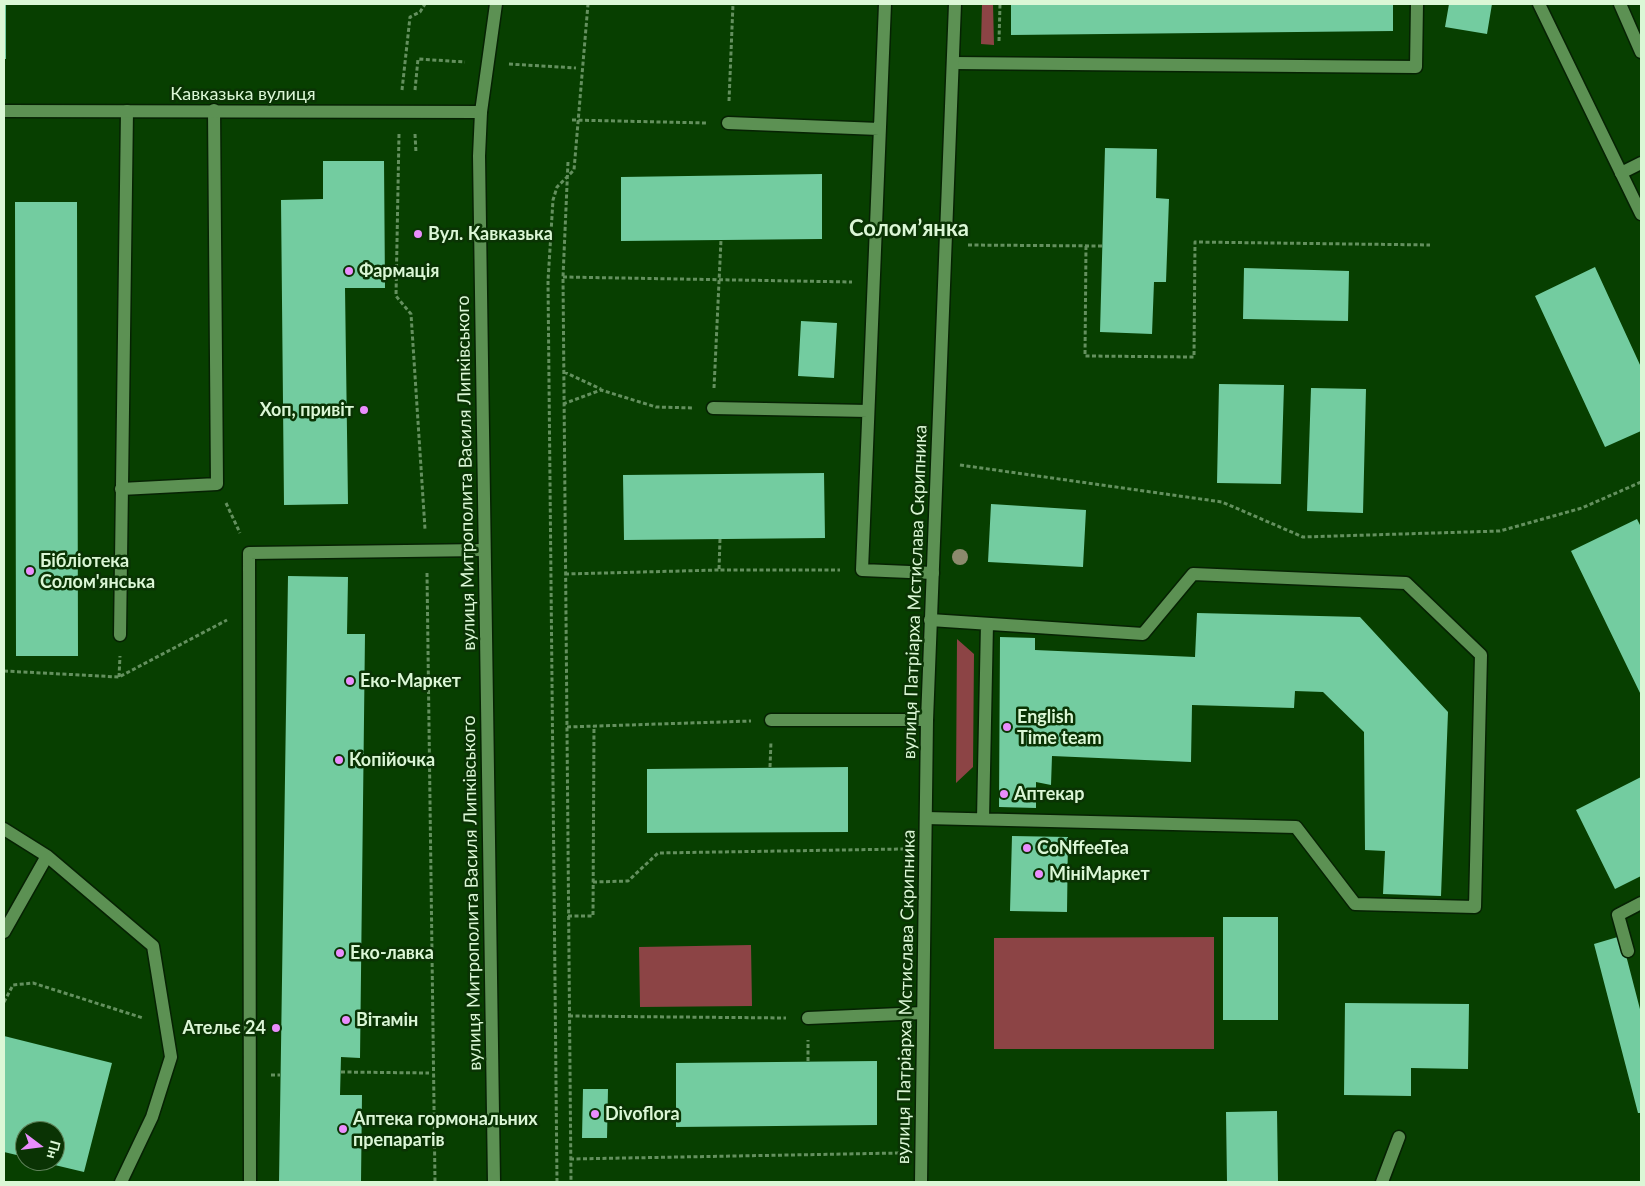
<!DOCTYPE html>
<meta charset="utf-8">
<style>
body{margin:0}
#map{position:relative;width:1645px;height:1186px;overflow:hidden;background:#073f00;font-family:Lato,sans-serif}
canvas{display:block}
.frame{position:absolute;inset:0;border:5px solid #dbf7d6;pointer-events:none}
.north{position:absolute;left:15px;top:1121px;width:50px;height:50px;box-sizing:border-box;background:#0a3304;border:1px solid #5e8158;border-radius:50%;rotate:105deg;font-size:14px;font-weight:700;line-height:20px;text-align:center;color:#dbf7d6}
.north::after{content:'';display:block;margin:auto;width:18px;height:22px;background:#ea8dfd;clip-path:polygon(50% 0,100% 100%,50% 72%,0 100%)}
</style>
<div id="map">
<canvas width="1645" height="1186"></canvas>
<div class="frame"></div>
<div class="north">Пн</div>
</div>
<script>
const ctx = document.querySelector('canvas').getContext('2d');
ctx.lineJoin = 'round';
function fill(path, color) { ctx.fillStyle = color; ctx.fill(path, 'evenodd'); }
const shape = rows => new Path2D(rows.map(r => 'M' + r).join(''));
function strokePath(path, color, width, dash) { ctx.strokeStyle = color; ctx.lineWidth = width; ctx.lineCap = dash ? 'butt' : 'round'; ctx.setLineDash(dash || []); ctx.stroke(path); }
function write(font, color, halo, rows, align = 'center') {
  ctx.font = font + ' Lato,sans-serif'; ctx.lineWidth = 5; ctx.setLineDash([]); ctx.textBaseline = 'middle'; ctx.strokeStyle = halo; ctx.fillStyle = color; for (const [text, x, y, turn = 0] of rows) {
    ctx.save(); ctx.translate(x, y); ctx.rotate((+turn || 0) * Math.PI / 180); ctx.textAlign = isNaN(turn) ? turn : align; if (halo) ctx.strokeText(text, 0, 0); ctx.fillText(text, 0, 0); ctx.restore();
  }
}
const green = shape([
 [982,4,993,4,994,45,981,44],
 [957,639,974,654,973,767,956,783],
 [1214,937,1214,1049,994,1049,994,938],
 [751,945,752,1006,640,1007,639,947]
]);
const building = shape([
 [4,4,6,4,6,59,4,59],
 [1011,4,1393,4,1393,31,1011,35],
 [1449,4,1492,4,1487,34,1445,27],
 [1105,148,1157,149,1156,198,1169,199,1166,282,1154,282,1152,334,1100,332],
 [323,161,384,161,385,288,345,288,348,504,284,505,281,200,323,199],
 [822,174,822,239,621,241,621,177],
 [15,202,77,202,78,656,16,656],
 [1595,267,1641,367,1641,431,1605,447,1535,296],
 [1244,268,1349,271,1348,321,1243,319],
 [801,321,837,323,834,378,798,376],
 [1219,384,1284,385,1281,484,1217,483],
 [1311,388,1366,389,1363,513,1307,511],
 [824,473,825,538,624,540,623,475],
 [991,504,1086,510,1083,567,988,562],
 [1637,519,1641,527,1641,695,1571,551],
 [288,576,348,577,347,634,365,634,360,1058,341,1057,340,1095,362,1095,361,1182,279,1182],
 [1197,613,1360,617,1448,712,1441,896,1383,894,1385,851,1365,850,1364,732,1323,692,1295,691,1294,708,1192,705,1191,762,1052,756,1051,785,1036,782,1036,808,999,807,1000,637,1035,638,1035,650,1195,657],
 [848,767,848,832,647,833,647,769],
 [1641,777,1641,876,1615,889,1576,810],
 [1012,836,1068,837,1067,912,1010,911],
 [1223,917,1278,917,1278,1020,1223,1020],
 [1621,936,1641,1013,1641,1113,1638,1113,1594,944],
 [1345,1003,1469,1004,1468,1069,1411,1068,1411,1096,1344,1095],
 [4,1036,112,1063,84,1172,42,1162,55,1161,55,1131,25,1131,25,1157,4,1152],
 [877,1061,877,1125,676,1127,676,1063],
 [583,1089,608,1089,607,1138,582,1138],
 [1277,1111,1278,1182,1227,1182,1226,1112]
]);
const path = shape([
 [999,41,1000,4],
 [509,64,576,68],
 [402,90,410,17,420,12,425,4],
 [415,90,418,59,465,62],
 [729,101,733,4],
 [572,120,707,123],
 [399,134,396,296,411,314,425,529],
 [415,134,416,153],
 [568,162,563,277,571,1182],
 [968,245,1102,246],
 [1086,246,1085,356,1194,357,1195,242,1430,245],
 [563,277,852,282],
 [564,372,601,389],
 [714,388,721,240],
 [563,404,601,390,656,407,693,408],
 [960,465,1222,502,1303,537,1500,531,1582,508,1641,482],
 [226,503,240,533],
 [720,539,719,570,840,570],
 [427,573,435,1182],
 [565,574,719,570],
 [4,671,119,677,227,620],
 [119,677,120,656],
 [567,727,751,721],
 [770,767,771,741],
 [593,882,628,881,658,853,903,849],
 [568,916,593,916,594,726],
 [4,1002,13,985,33,983,143,1018],
 [569,1016,786,1018],
 [808,1061,808,1040],
 [341,1072,429,1073],
 [271,1075,280,1075],
 [570,1159,900,1153],
 [557,1182,548,281,553,200,557,187,574,170,588,4]
]);
const lane = shape([
 [885,4,862,570,933,573],
 [1620,4,1641,52],
 [953,63,1416,67,1417,4],
 [728,123,879,129],
 [1621,173,1641,163],
 [713,408,868,411],
 [121,489,217,484,214,110],
 [120,635,127,111],
 [771,720,927,720],
 [926,818,1296,827,1355,904,1475,907,1481,655,1406,583,1193,574,1143,634,930,620],
 [983,819,987,624],
 [4,829,47,856,153,946,171,1057,152,1117,121,1182],
 [4,932,47,856],
 [1628,951,1618,915,1641,903],
 [808,1018,923,1013],
 [250,1182,249,553,484,550],
 [1382,1182,1399,1137]
]);
const street = shape([
 [1539,4,1641,214],
 [4,111,481,112],
 [921,1182,927,720,955,4]
]);
const secondary = shape([
 [494,1182,479,156,481,112,496,4]
]);
const trees = [
 [960,557]
];
const markers = [
 [418,234,5,"#ea8dfd"],
 [349,271,5,"#ea8dfd"],
 [364,410,5,"#ea8dfd"],
 [30,571,5,"#ea8dfd"],
 [350,681,5,"#ea8dfd"],
 [1007,727,5,"#ea8dfd"],
 [339,760,5,"#ea8dfd"],
 [1004,794,5,"#ea8dfd"],
 [1027,848,5,"#ea8dfd"],
 [1039,874,5,"#ea8dfd"],
 [340,953,5,"#ea8dfd"],
 [346,1020,5,"#ea8dfd"],
 [276,1028,5,"#ea8dfd"],
 [595,1114,5,"#ea8dfd"],
 [343,1129,5,"#ea8dfd"]
];
const streetNames = [
 ["Кавказька вулиця",243,94],
 ["вулиця Митрополита Василя Липківського",466,473,-91],
 ["вулиця Патріарха Мстислава Скрипника",915,592,-88],
 ["вулиця Митрополита Василя Липківського",472,893,-91],
 ["вулиця Патріарха Мстислава Скрипника",906,997,-89]
];
const poiNames = [
 ["Вул. Кавказька",428,234],
 ["Фармація",359,271],
 ["Хоп, привіт",354,410,"right"],
 ["Бібліотека",40,561],
 ["Солом'янська",40,582],
 ["Еко-Маркет",360,681],
 ["English",1017,717],
 ["Time team",1017,738],
 ["Копійочка",349,760],
 ["Аптекар",1014,794],
 ["CoNffeeTea",1037,848],
 ["МініМаркет",1049,874],
 ["Еко-лавка",350,953],
 ["Вітамін",356,1020],
 ["Ательє 24",266,1028,"right"],
 ["Divoflora",605,1114],
 ["Аптека гормональних",353,1119],
 ["препаратів",353,1140]
];
const districtNames = [
 ["Соломʼянка",909,229]
];
fill(green, '#8c4445');
fill(building, '#73cca0');
strokePath(lane, '#062203', 15);
strokePath(street, '#062203', 15);
strokePath(secondary, '#062203', 15);
strokePath(path, '#64905e', 3, [4, 2.5]);
strokePath(lane, '#5c9153', 12);
strokePath(street, '#5c9153', 12);
strokePath(secondary, '#5c9153', 12);
ctx.fillStyle = '#8c8a6d';
for (const [x, y] of trees) { ctx.beginPath(); ctx.arc(x, y, 8, 0, 2 * Math.PI); ctx.fill(); }
for (const [x, y, r, color] of markers) { const dot = new Path2D(); dot.arc(x, y, r, 0, 2 * Math.PI); ctx.fillStyle = color; ctx.fill(dot); strokePath(dot, '#0a3304', 2); }
write('18px', '#dbf7d6', '#0a3304', streetNames);
write('bold 18px', '#dbf7d6', '#0a3304', poiNames, 'left');
write('bold 22px', '#dbf7d6', '#0a3304', districtNames);
</script>
